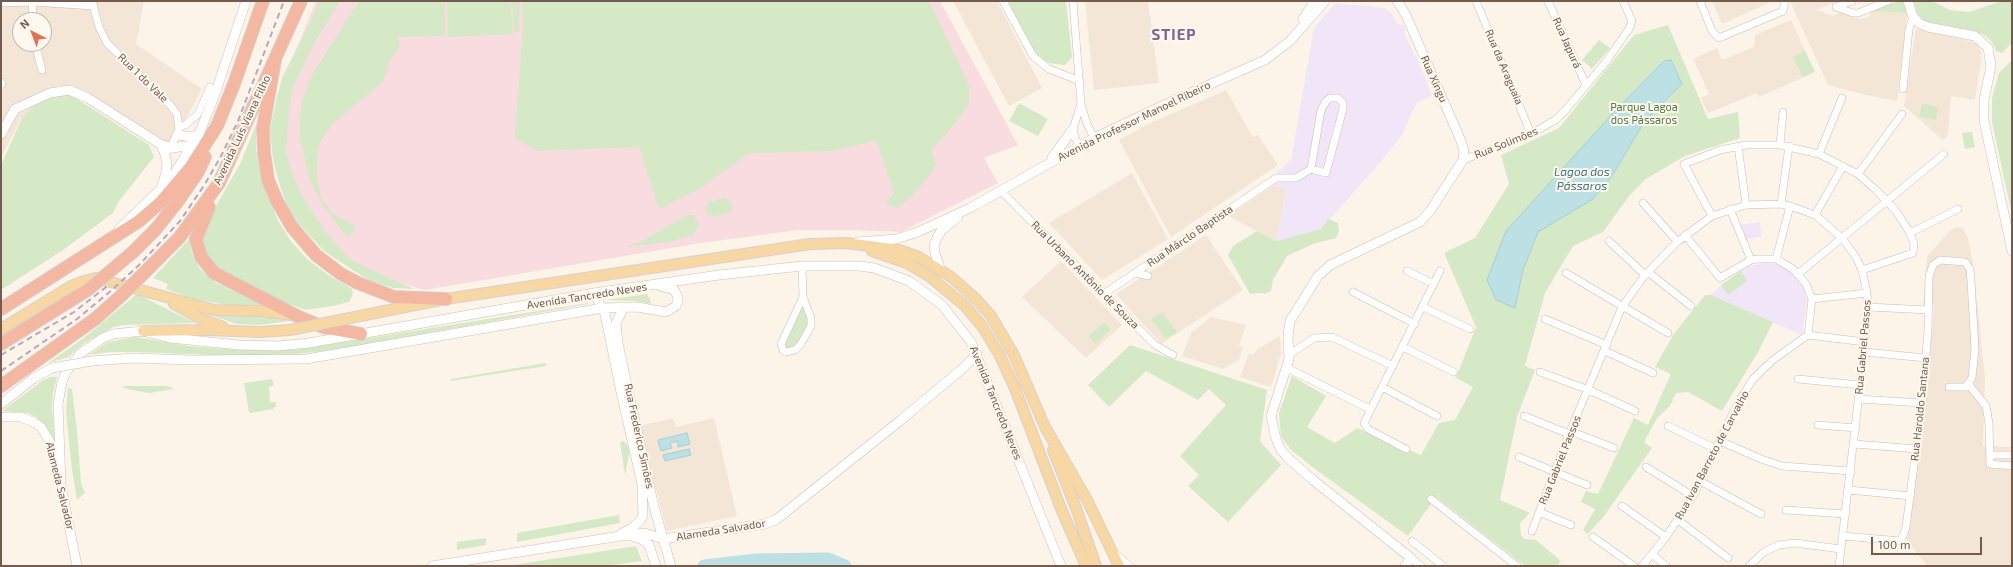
<!DOCTYPE html>
<meta charset="utf-8">
<style>
body{margin:0}
#map{position:relative;width:2013px;height:567px;overflow:hidden;background:#fcf4e9;font-family:"Exo 2",sans-serif}
canvas{display:block}
.frame{position:absolute;inset:0;border:2px solid #755b4d;pointer-events:none}
.north{position:absolute;left:12px;top:12px;width:40px;height:40px;box-sizing:border-box;background:#fef8ef;border:1px solid #c7b9ae;border-radius:50%;rotate:318deg;font-size:11px;font-weight:700;line-height:16px;text-align:center;color:#755b4d}
.north::after{content:'';display:block;margin:auto;width:14px;height:18px;background:#e07153;clip-path:polygon(50% 0,100% 100%,50% 72%,0 100%)}
.scale{position:absolute;left:1871px;top:537px;width:111px;height:18px;box-sizing:border-box;border:2px solid #755b4d;border-top:0;padding-left:5px;font-size:12px;line-height:14px;white-space:nowrap;color:#755b4d;-webkit-text-stroke:3px #fef8ef;paint-order:stroke}
</style>
<div id="map">
<canvas width="2013" height="567"></canvas>
<div class="frame"></div>
<div class="north">N</div>
<div class="scale">100 m</div>
</div>
<script>
const ctx = document.querySelector('canvas').getContext('2d');
ctx.lineJoin = 'round';
function fill(path, color) { ctx.fillStyle = color; ctx.fill(path, 'evenodd'); }
const shape = rows => new Path2D(rows.map(r => 'M' + r).join(''));
function strokePath(path, color, width, dash) { ctx.strokeStyle = color; ctx.lineWidth = width; ctx.lineCap = dash ? 'butt' : 'round'; ctx.setLineDash(dash || []); ctx.stroke(path); }
function write(font, color, halo, rows, align = 'center') {
  ctx.font = font + ' "Exo 2",sans-serif'; ctx.lineWidth = 4; ctx.setLineDash([]); ctx.textBaseline = 'middle'; ctx.strokeStyle = halo; ctx.fillStyle = color; for (const [text, x, y, turn = 0] of rows) {
    ctx.save(); ctx.translate(x, y); ctx.rotate((+turn || 0) * Math.PI / 180); ctx.textAlign = isNaN(turn) ? turn : align; if (halo) ctx.strokeText(text, 0, 0); ctx.fillText(text, 0, 0); ctx.restore();
  }
}
const residential = shape([
 [1,1,144,1,136,44,202,89,172,145,83,91,58,85,23,116,1,157],
 [20,20,44,20,44,44,20,44],
 [953,1,997,1,1042,88,1009,106],
 [1085,1,1148,1,1159,83,1094,90],
 [1712,1,1774,1,1722,24],
 [1790,1,1838,1,1816,10,1834,16,1839,12,1860,19,1869,17,1871,11,1907,13,1897,101,1866,95,1871,45,1866,95,1828,85],
 [1791,20,1815,72,1759,97,1757,93,1708,113,1701,98,1709,94,1693,59,1717,48,1722,60,1754,47,1755,35],
 [1916,28,1963,39,1977,44,1982,53,1975,100,1951,96,1948,135,1943,140,1904,106],
 [1226,90,1253,137,1258,135,1278,165,1171,237,1119,140,1150,123],
 [1132,173,1168,239,1102,280,1049,223],
 [1273,186,1287,188,1276,241,1228,216],
 [1957,227,1963,228,1968,239,1973,263,1985,378,1983,446,2012,447,2012,566,1927,566,1907,540,1926,402,1934,306,1923,304,1927,256,1950,231],
 [1206,235,1243,290,1161,344,1116,294],
 [1061,261,1122,325,1086,358,1022,297],
 [1211,317,1246,325,1239,346,1243,347,1239,360,1223,369,1182,356,1191,333],
 [1280,336,1281,354,1271,387,1240,377,1249,353,1254,355,1257,349],
 [673,418,676,427,714,418,737,516,667,531,639,426]
]);
const education = shape([
 [1335,3,1385,8,1391,13,1397,23,1405,26,1405,35,1423,72,1432,96,1417,102,1402,135,1377,166,1321,229,1276,241,1287,189,1273,186,1278,171,1291,160,1314,28],
 [1760,222,1761,237,1746,239,1740,225],
 [1765,263,1779,264,1792,273,1802,284,1807,300,1802,335,1711,295,1721,285,1748,266]
]);
const medical = shape([
 [316,1,940,1,1018,145,984,158,998,183,901,232,852,230,798,230,701,243,425,290,361,272,328,248,277,153,286,74]
]);
const green = shape([
 [319,1,340,1,313,45,292,89,288,122,286,154,301,195,325,231,351,260,414,289,393,288,368,280,324,251,298,223,287,205,280,186,273,160,270,129,277,97,282,78,312,18],
 [359,1,445,1,445,36,398,37,400,46,390,60,383,82,332,124,320,142,317,156,317,181,322,199,333,214,356,226,354,232,347,237,323,206,310,181,300,138,300,118,302,101,312,75],
 [447,1,511,1,513,34,448,37],
 [512,1,520,1,519,32,514,31],
 [522,1,929,1,969,85,969,104,955,124,931,150,936,165,931,174,908,200,896,208,885,204,894,193,876,140,834,151,749,153,698,190,659,209,639,147,537,151,515,138,523,26],
 [1008,1,1066,1,1072,57,1065,65,1047,63,1035,53],
 [1899,1,1903,1,1907,13,1871,11],
 [1914,1,1932,1,1950,10,1969,12,2002,1,2012,1,2012,43,2002,53,1996,51,1992,42,1984,35,1975,31,1923,21,1917,13],
 [1668,25,1708,119,1738,112,1740,138,1685,156,1646,179,1629,196,1603,232,1573,246,1545,293,1525,366,1535,370,1517,417,1500,500,1530,513,1520,523,1521,535,1524,539,1536,540,1561,561,1557,566,1525,566,1436,497,1408,536,1315,469,1291,450,1281,436,1279,413,1292,376,1326,396,1307,427,1335,443,1357,428,1421,455,1439,423,1455,420,1473,387,1456,378,1476,327,1444,253,1475,238,1509,184,1501,155,1559,128,1634,35],
 [1599,40,1610,48,1592,69,1582,60],
 [1805,51,1815,72,1803,77,1793,57],
 [2012,60,2012,215,1992,122,1992,98,1999,73],
 [55,95,71,95,149,145,154,157,119,201,113,213,63,250,1,290,1,165,23,116,38,102],
 [1019,103,1048,119,1038,136,1009,121],
 [1922,104,1938,107,1936,120,1919,117],
 [256,125,256,149,260,173,277,219,291,241,307,259,328,275,352,289,353,294,349,302,333,306,305,310,266,295,214,268,201,246,201,232,240,164],
 [1972,132,1975,147,1965,149,1962,133],
 [724,198,730,200,732,204,731,212,715,216,708,215,706,209,708,202],
 [688,215,694,215,699,224,694,234,674,241,626,247,642,241],
 [1329,219,1338,223,1339,232,1336,238,1313,244,1287,256,1273,280,1271,291,1265,294,1261,293,1250,294,1228,255,1233,246,1257,231,1276,241,1321,229],
 [191,237,191,250,195,261,200,269,216,283,266,306,232,306,197,300,166,289,168,284,153,278],
 [1741,271,1747,281,1728,295,1721,285],
 [137,294,195,323,123,325,113,327,84,343,69,357,48,363,81,340],
 [648,294,648,297,650,297,651,304,635,301,605,300],
 [1705,295,1711,295,1773,322,1758,352,1722,411,1688,392,1676,393,1670,406,1657,418,1644,442,1652,448,1604,516,1588,534,1583,530,1595,509,1581,502,1586,491,1598,494,1634,418,1648,425,1671,374,1655,367,1673,335],
 [803,300,808,313,808,325,797,346,787,350,785,347,786,341],
 [588,303,588,304,335,350,294,354,238,356,136,352,109,352,89,355,108,342,135,337,189,346,240,350,294,350],
 [198,311,215,314,260,316,290,321,259,325,237,324],
 [1162,312,1177,332,1166,339,1151,319],
 [1104,322,1111,329,1096,344,1088,337],
 [1130,345,1267,390,1260,441,1281,465,1228,522,1188,486,1199,475,1180,456,1226,405,1209,389,1198,400,1146,371,1109,407,1088,385],
 [546,363,546,366,450,381,451,379],
 [50,377,57,377,53,394,52,408,55,441,47,428,39,419,28,413,2,411,42,381],
 [272,379,274,385,269,387,270,402,276,402,276,406,273,409,251,413,249,412,244,383],
 [122,386,165,386,171,387,173,389,149,393,127,389],
 [68,388,72,389,77,431,81,483,85,493,77,500,72,470,66,412],
 [624,441,630,449,625,475,620,442],
 [619,515,620,523,517,542,517,533],
 [486,538,486,545,457,550,457,542],
 [636,546,642,561,606,566,507,566]
]);
const water = shape([
 [1671,60,1682,84,1645,121,1610,179,1593,199,1538,232,1523,270,1515,308,1496,300,1487,280,1506,231,1615,111,1664,61,1671,60],
 [687,433,690,444,678,447,678,441,670,443,672,448,661,451,658,440,687,433],
 [689,449,691,455,665,461,663,455,689,449]
]);
const river = shape([
 [704,566,756,560,828,559,845,566]
]);
const street = shape([
 [32,1,33,20],
 [92,1,99,27,107,43,170,105,177,114,179,130,169,150],
 [1003,1,1033,56,1049,69,1080,81],
 [1073,1,1081,104,1087,124,1094,138],
 [1476,1,1531,134],
 [1548,1,1586,85],
 [1700,1,1712,31,1719,38,1783,11,1785,1],
 [1852,1,1836,7,1853,13,1858,13,1888,1],
 [1,3,33,2,94,6],
 [35,44,42,70],
 [1,82,2,84],
 [1903,89,1909,29,1913,17],
 [179,127,185,125,198,114,210,87],
 [1780,145,1783,112],
 [1080,146,1075,138,1073,129,1081,104],
 [1738,146,1746,205],
 [1819,154,1842,98],
 [1463,160,1531,134,1555,120,1563,113,1605,63,1629,29,1632,21,1623,1],
 [1858,174,1902,114],
 [1000,190,1155,345,1173,355],
 [1643,203,1677,241],
 [1781,204,1789,146],
 [1730,209,1751,260],
 [1815,215,1843,166],
 [1712,216,1684,164,1720,150,1746,145,1780,145,1819,154,1858,174,1876,190,1896,211,1910,233,1914,244,1913,253,1862,270],
 [1910,233,1958,209],
 [1685,235,1720,278,1751,260,1758,259,1776,259,1793,269,1806,284,1812,299,1808,335],
 [1609,241,1645,275],
 [1776,259,1790,206],
 [802,266,803,297],
 [1407,271,1434,284],
 [1648,272,1691,306],
 [1136,273,1148,276],
 [1566,273,1668,333],
 [1798,274,1944,154],
 [1353,292,1415,324],
 [1105,293,1276,178,1296,178,1311,169,1321,110,1326,101,1330,98,1338,98,1343,103,1343,109,1326,173,1311,169],
 [803,297,811,318,811,326,801,344,795,350,786,352,783,350,781,344,803,297],
 [1812,299,1867,293],
 [1423,307,1470,329],
 [1868,307,1929,310],
 [1545,319,1607,345],
 [1808,335,1865,342],
 [1403,347,1454,372],
 [1605,351,1653,373],
 [1864,352,1926,358],
 [1290,354,1314,338,1332,337,1393,366],
 [1287,368,1370,409],
 [1540,372,1589,390,1635,411],
 [1798,379,1860,385],
 [1969,385,1986,406,1989,423,1990,464,2012,466],
 [1382,387,1437,416],
 [1859,399,1922,403],
 [1524,416,1569,434],
 [1818,425,1856,428],
 [1668,426,1716,449],
 [1570,431,1614,448],
 [1720,441,1761,459,1782,466,1851,471],
 [1854,444,1917,449],
 [1406,449,1368,429,1364,423,1440,271],
 [1990,455,2012,455],
 [1519,457,1587,485],
 [1646,467,1693,496],
 [1700,481,1761,514],
 [1849,490,1911,496],
 [1431,499,1517,566],
 [1622,506,1666,537],
 [1786,510,1846,514],
 [1539,512,1571,525],
 [1678,520,1728,558],
 [1532,531,1569,434,1622,307,1645,275,1677,242,1712,216,1746,205,1781,204,1790,206,1815,215,1842,238,1856,257,1862,270,1867,293,1868,307,1865,342,1839,566],
 [1843,536,1901,541,1906,527,1922,403,1928,331,1929,276,1933,265,1940,260,1965,262,1970,269,1971,281,1975,349,1972,378,1966,387,1949,387],
 [1593,537,1634,566],
 [1412,541,1443,566],
 [1652,554,1666,566],
 [1411,558,1421,566],
 [1642,566,1666,537,1693,496,1738,403,1753,379,1773,360,1808,335],
 [1749,566,1764,552,1779,545,1795,543,1841,549]
]);
const secondary = shape([
 [1397,1,1406,15,1461,141,1464,151,1463,160,1430,211,1420,222,1330,265,1318,276,1290,321,1288,336,1289,359,1271,416,1276,439,1281,450,1290,460,1313,480,1411,558,1405,566],
 [1908,1,1913,17,1919,23,1928,27,1975,36,1988,48,1991,66,1984,100,1984,121,2012,251],
 [1303,19,1315,1],
 [1,134,15,109,50,93,69,90,88,98,160,144,172,148,193,145],
 [177,135,191,137,199,134],
 [160,144,164,151,167,163,166,172,162,186],
 [1052,158,1073,129],
 [119,229,171,179,199,134,214,97,246,1],
 [857,242,896,239,918,232,970,208,1094,138,1179,98,1265,60,1290,41,1325,1],
 [940,269,935,253,934,245,937,238,941,231,958,217],
 [594,293,605,314,621,392,642,484,643,515,640,521,632,528,621,534],
 [624,307,616,323,618,344,654,507,671,566],
 [92,361,134,358,191,360,306,359,603,308,637,307,666,312,676,306,678,300,677,295,674,290,660,286],
 [1,404,34,378,52,368],
 [1,417,21,417,35,423,41,427,50,442,57,467],
 [60,480,77,566],
 [61,484,58,404,62,382,66,372,81,353,103,338,113,334,143,331,170,338,239,345,278,346,309,343,594,293,719,275,802,266,859,266,874,268,909,281,942,305,971,342,1061,566],
 [632,536,643,540,649,545,656,566],
 [1114,554,1128,566],
 [432,566,614,537,645,533,663,539,765,524,777,519,901,420,962,369,977,354]
]);
const primary = shape([
 [872,251,907,263,929,276,965,306,982,326,999,354,1014,386,1062,511,1086,566],
 [174,304,201,319,223,327],
 [395,309,446,299,810,244,846,243,899,250,919,257,951,277,976,299,991,316,1014,355,1045,427,1087,500,1119,566],
 [1,329,71,286,81,282,96,278,214,310,263,311,291,315],
 [143,331,208,330,259,332,290,330],
 [1053,450,1076,508,1096,566]
]);
const highway = shape([
 [275,60,263,128,264,153,268,180,278,203,292,227,316,255,341,274,358,283,394,297,446,299],
 [209,207,196,239,201,257,214,273,299,317,323,327,361,334],
 [133,252,156,229,178,201,198,172,205,157],
 [151,266,179,238,219,183,301,1],
 [1,309,139,221,161,202,190,168,217,126,234,84,263,1],
 [1,344,89,289],
 [1,386,95,319,123,294]
]);
const rail = shape([
 [1,355,74,312,110,284],
 [1,371,77,319,112,290,139,265,180,221,205,184,221,156,238,121,284,1]
]);
const secondaryBridge = shape([
 [52,368,92,361]
]);
const primaryBridge = shape([
 [290,330,395,309]
]);
const highwayBridge = shape([
 [89,289,133,252],
 [123,294,151,266]
]);
const streetNames = [
 ["Rua Japurá",1567,43,66],
 ["Rua da Araguaia",1504,67,67],
 ["Rua 1 do Vale",143,78,44],
 ["Rua Xingu",1434,79,66],
 ["Avenida Professor Manoel Ribeiro",1134,121,-26],
 ["Avenida Luís Viana Filho",242,130,-65],
 ["Rua Solimões",1506,143,-22],
 ["Rua Márclo Baptista",1190,236,-34],
 ["Rua Urbano Antônio de Souza",1085,275,45],
 ["Avenida Tancredo Neves",587,296,-9],
 ["Rua Gabriel Passos",1863,347,-85],
 ["Avenida Tancredo Neves",996,403,68],
 ["Rua Haroldo Santana",1920,409,-84],
 ["Rua Frederico Simões",639,436,78],
 ["Rua Ivan Barreto de Carvalho",1712,455,-62],
 ["Rua Gabriel Passos",1560,460,-68],
 ["Alameda Salvador",60,486,76],
 ["Alameda Salvador",721,530,-9]
];
const parkNames = [
 ["Parque Lagoa",1644,107],
 ["dos Pássaros",1644,120]
];
const waterNames = [
 ["Lagoa dos",1582,172],
 ["Pássaros",1582,186]
];
const districtNames = [
 ["STIEP",1174,35]
];
fill(residential, '#f3e6d7');
fill(education, '#f1e5f8');
fill(medical, '#f9dce0');
fill(green, '#d5e9c7');
fill(water, '#bde0e5');
strokePath(water, '#a4cfd6', 1);
strokePath(river, '#bde0e5', 13);
strokePath(street, '#cebcaf', 8);
strokePath(secondary, '#d2beaf', 10);
strokePath(primary, '#d8d1cd', 12);
strokePath(highway, '#d8d1cd', 14);
strokePath(street, '#fff', 7);
strokePath(secondary, '#fff', 9);
strokePath(primary, '#f7d7a4', 10);
strokePath(highway, '#f3b7a2', 12);
strokePath(rail, '#b7a7c6', 2, [6, 4]);
strokePath(secondaryBridge, '#d2beaf', 10, []);
strokePath(primaryBridge, '#d8d1cd', 12, []);
strokePath(highwayBridge, '#d8d1cd', 14, []);
strokePath(secondaryBridge, '#fff', 9);
strokePath(primaryBridge, '#f7d7a4', 10);
strokePath(highwayBridge, '#f3b7a2', 12);
write('11px', '#755b4d', '#fef8ef', streetNames);
write('11px', '#557a45', '#fef8ef', parkNames);
write('italic 12px', '#447781', '#fef8ef', waterNames);
ctx.letterSpacing = '1px';
write('bold 15px', '#826591', '#fef8ef', districtNames);
ctx.letterSpacing = '0px';
</script>
